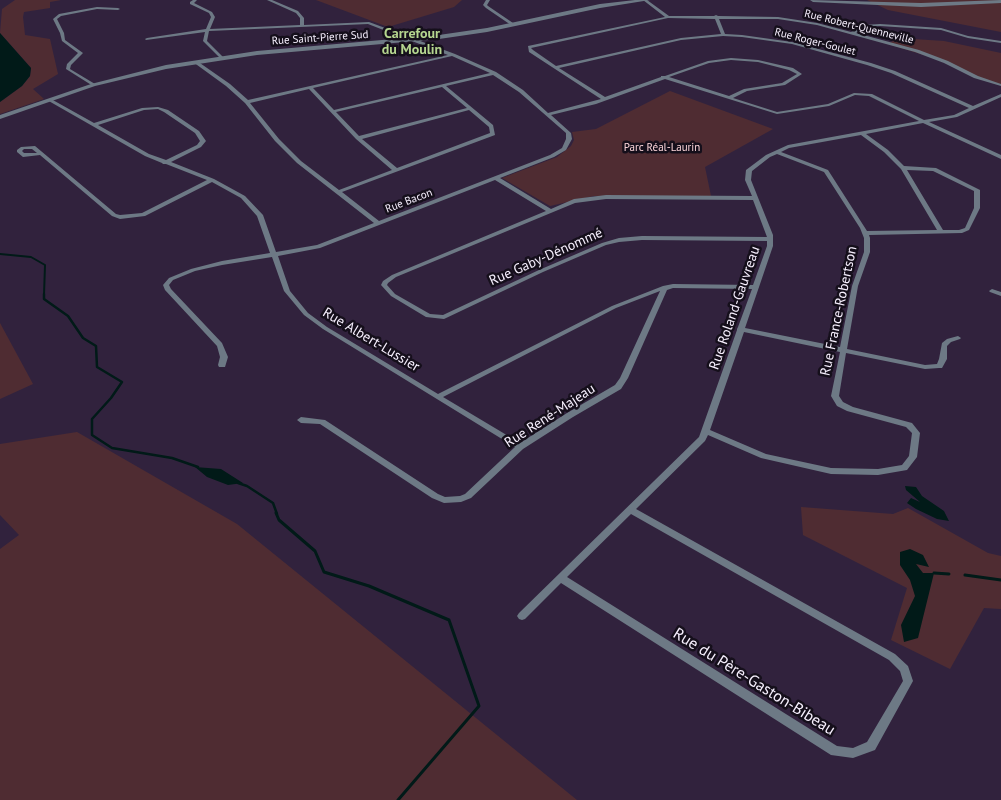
<!DOCTYPE html>
<meta charset="utf-8">
<style>
body{margin:0}
canvas{display:block;background:#31223d}
</style>
<canvas width="1001" height="800"></canvas>
<script>
const ctx = document.querySelector('canvas').getContext('2d');
ctx.lineJoin = 'round';
function fill(path, color) { ctx.fillStyle = color; ctx.fill(path, 'evenodd'); }
const shape = rows => new Path2D(rows.map(r => 'M' + r).join(''));
function strokePath(path, color, width, dash) { ctx.strokeStyle = color; ctx.lineWidth = width; ctx.lineCap = dash ? 'butt' : 'round'; ctx.setLineDash(dash || []); ctx.stroke(path); }
function write(font, color, halo, rows, align = 'center') {
  ctx.font = font + ' "PT Sans",sans-serif'; ctx.lineWidth = 5; ctx.setLineDash([]); ctx.textBaseline = 'middle'; ctx.strokeStyle = halo; ctx.fillStyle = color; for (const [text, x, y, turn = 0] of rows) {
    ctx.save(); ctx.translate(x, y); ctx.rotate((+turn || 0) * Math.PI / 180); ctx.textAlign = isNaN(turn) ? turn : align; if (halo) ctx.strokeText(text, 0, 0); ctx.fillText(text, 0, 0); ctx.restore();
  }
}
const green = shape([
 [15,0,61,0,50,2,50,8,24,12,23,17,25,35,50,39,58,74,33,89,44,99,0,114,0,102,22,86,30,76,31,68,0,33,2,9],
 [316,0,462,0,454,7,388,27],
 [867,0,1001,0,1001,32,888,10],
 [898,38,944,41,1001,53,1001,85,976,77,946,62,888,44],
 [670,91,773,129,705,167,711,196,594,196,550,206,502,178,557,157,571,146,574,140,572,132,596,129],
 [0,323,33,384,0,399],
 [77,432,237,524,577,800,0,800,0,549,19,535,0,515,0,444],
 [801,507,893,514,908,508,988,553,1001,556,1001,609,984,608,950,669,891,640,907,588,803,535]
]);
const water = shape([
 [0,33,31,68,30,76,22,86,0,102],
 [195,467,221,469,243,483,228,485,207,477],
 [905,486,916,487,922,496,944,511,949,521,937,519,916,509,907,503,911,498,920,502,906,490],
 [910,549,923,555,929,567,916,564,923,573,934,573,918,638,904,642,901,625,915,596,910,580,900,565,900,552]
]);
const streamFar2 = shape([
 [0,254,31,257,45,265,44,295]
]);
const streamFar1 = shape([
 [44,294,44,299,68,316,83,338,96,346,97,367,122,382,111,398,92,419,92,435,112,448,172,458,198,467],
 [238,483,247,486,273,503,277,514]
]);
const stream = shape([
 [276,513,279,520,315,551,324,572,369,586,449,620,479,706,398,800],
 [934,573,949,574],
 [965,575,1001,580]
]);
const minor = shape([
 [193,0,197,0,194,3,212,12,215,17,210,29,300,25,300,18,296,13,267,0,272,0,298,11,304,18,304,25,369,22,455,54,496,72,523,90,548,113,601,99,529,52,528,46,665,17,643,0,647,0,669,16,714,16,716,15,718,16,778,17,817,23,851,32,864,25,880,24,941,28,968,36,1001,41,1001,43,968,38,941,30,880,26,866,27,856,33,919,50,948,61,978,76,1001,84,1001,86,974,78,944,63,915,52,817,25,778,19,719,19,725,34,742,35,792,42,871,63,895,71,973,106,1001,94,1001,97,957,117,929,122,1001,155,1001,159,923,123,866,134,888,150,904,166,936,168,980,190,980,208,969,230,962,233,869,235,870,238,870,252,858,286,847,349,925,365,937,364,939,359,942,343,947,339,958,336,961,338,960,339,951,342,947,346,947,359,942,368,939,368,925,369,846,353,839,396,843,402,853,407,912,423,920,433,917,457,907,470,878,475,831,474,761,458,708,435,705,441,636,509,895,654,908,666,913,681,875,750,853,758,831,755,561,583,525,619,522,620,519,619,517,616,519,613,699,437,737,330,737,329,738,327,752,289,673,288,667,290,628,378,621,389,573,417,523,449,471,498,461,502,444,503,432,498,320,424,301,423,297,420,301,417,325,420,438,494,445,497,460,496,465,494,515,447,323,329,304,315,284,291,272,257,222,265,195,271,173,280,169,285,171,289,222,343,228,357,225,367,219,367,218,365,220,357,217,346,165,290,163,285,169,278,191,269,222,261,270,253,257,216,241,198,212,182,145,216,120,219,112,216,40,155,23,157,17,152,17,150,21,147,35,146,116,214,120,215,142,213,207,180,166,164,163,164,162,163,145,156,47,100,51,99,94,123,142,108,158,107,168,110,199,131,206,141,201,147,171,162,214,179,245,196,263,215,276,252,317,245,374,223,297,163,275,141,245,103,226,86,193,62,197,61,230,84,248,100,448,55,368,24,209,31,207,41,223,57,223,58,221,59,203,41,205,32,146,40,145,39,147,38,206,29,211,17,209,13,190,4,190,2,193,0],
 [668,18,715,19,721,34,681,38,556,66,533,50,531,48,668,18],
 [723,36,742,37,792,44,867,65,891,73,969,108,954,115,924,120,872,94,854,93,828,104,777,112,733,98,747,91,785,85,802,74,793,68,758,60,731,58,708,61,665,76,661,76,661,77,605,97,559,68,681,40,723,36],
 [452,56,490,73,334,110,313,88,452,56],
 [731,60,758,62,789,70,797,74,782,83,744,89,729,96,669,77,709,63,731,60],
 [493,75,519,92,566,133,566,139,562,148,550,155,379,221,342,192,495,135,493,125,446,86,493,75],
 [665,79,777,114,829,106,855,95,869,96,919,121,788,145,766,155,746,170,745,180,752,196,606,195,574,199,551,209,500,178,554,157,566,150,572,139,571,133,551,115,596,104,665,79],
 [442,87,467,108,359,136,336,112,442,87],
 [309,89,356,139,392,170,339,190,301,161,279,139,250,103,309,89],
 [158,109,164,112,195,133,200,141,197,145,166,160,149,154,98,125,144,110,158,109],
 [469,110,489,127,490,133,397,168,362,139,469,110],
 [861,135,884,152,901,169,937,230,867,231,828,170,781,152,789,148,861,135],
 [24,149,32,149,37,153,24,153,22,151,24,149],
 [777,154,824,172,860,228,864,238,864,252,852,286,840,347,745,328,773,246,773,235,751,180,752,171,770,157,777,154],
 [907,170,933,171,974,191,974,208,965,228,959,230,943,230,907,170],
 [495,180,546,211,392,275,383,281,381,285,391,296,426,317,444,319,543,272,606,245,619,242,642,240,767,241,767,246,753,285,673,284,663,286,612,306,438,394,327,327,308,313,290,291,278,256,320,248,495,180],
 [606,199,753,200,767,237,642,236,619,238,602,243,539,270,443,315,430,314,395,294,387,285,388,283,396,277,575,203,606,199],
 [660,291,620,378,615,385,567,413,520,443,443,397,616,308,660,291],
 [744,332,840,352,831,396,837,406,847,411,906,427,912,433,909,456,902,465,878,469,831,468,766,454,710,430,744,332],
 [631,514,889,660,900,671,903,681,867,742,853,748,837,746,567,577,631,514],
 [486,0,490,0,487,5,488,6,513,23,513,25,511,25,486,8,483,5,486,0],
 [97,7,118,8,120,9,118,10,97,9,61,16,57,19,64,33,65,40,83,53,71,65,70,69,95,84,95,86,93,86,66,69,67,64,78,53,62,41,60,33,53,19,59,14,97,7],
 [992,289,1001,292,1001,296,990,292,989,291,992,289]
]);
const tertiary = shape([
 [635,0,650,0,600,8,487,32,439,39,257,55,166,69,95,86,0,119,0,115,91,84,166,65,257,51,439,35,487,28,600,4,635,0],
 [810,0,921,3,1001,0,1001,3,921,7,813,2,810,0]
]);
const farStreetnames = [
 ["Rue Robert-Quenneville",859,27,14],
 ["Rue Saint-Pierre Sud",320,38,-4],
 ["Rue Roger-Goulet",815,42,14],
 ["Rue Bacon",409,201,-21]
];
const farParknames = [
 ["Parc Réal-Laurin",662,148]
];
const farQuarternames = [
 ["Carrefour",412,34],
 ["du Moulin",412,50]
];
const streetNames = [
 ["Rue Gaby-Dénommé",546,257,-24],
 ["Rue Roland-Gauvreau",735,308,-71],
 ["Rue France-Robertson",839,311,-78],
 ["Rue Albert-Lussier",371,340,31],
 ["Rue René-Majeau",550,416,-33]
];
const nearStreetnames = [
 ["Rue du Père-Gaston-Bibeau",754,682,32]
];
fill(green, '#4f2c32');
fill(water, '#011a18');
strokePath(streamFar2, '#011a18', 2);
strokePath(streamFar1, '#011a18', 2.5);
strokePath(stream, '#011a18', 3);
fill(minor, '#6d7985');
fill(tertiary, '#6d7985');
write('11px', '#f7f0fe', '#150f1b', farStreetnames);
write('11px', '#fbd4d9', '#150f1b', farParknames);
write('bold 14px', '#b5d68f', '#150f1b', farQuarternames);
write('14px', '#f7f0fe', '#150f1b', streetNames);
write('16px', '#f7f0fe', '#150f1b', nearStreetnames);
</script>
